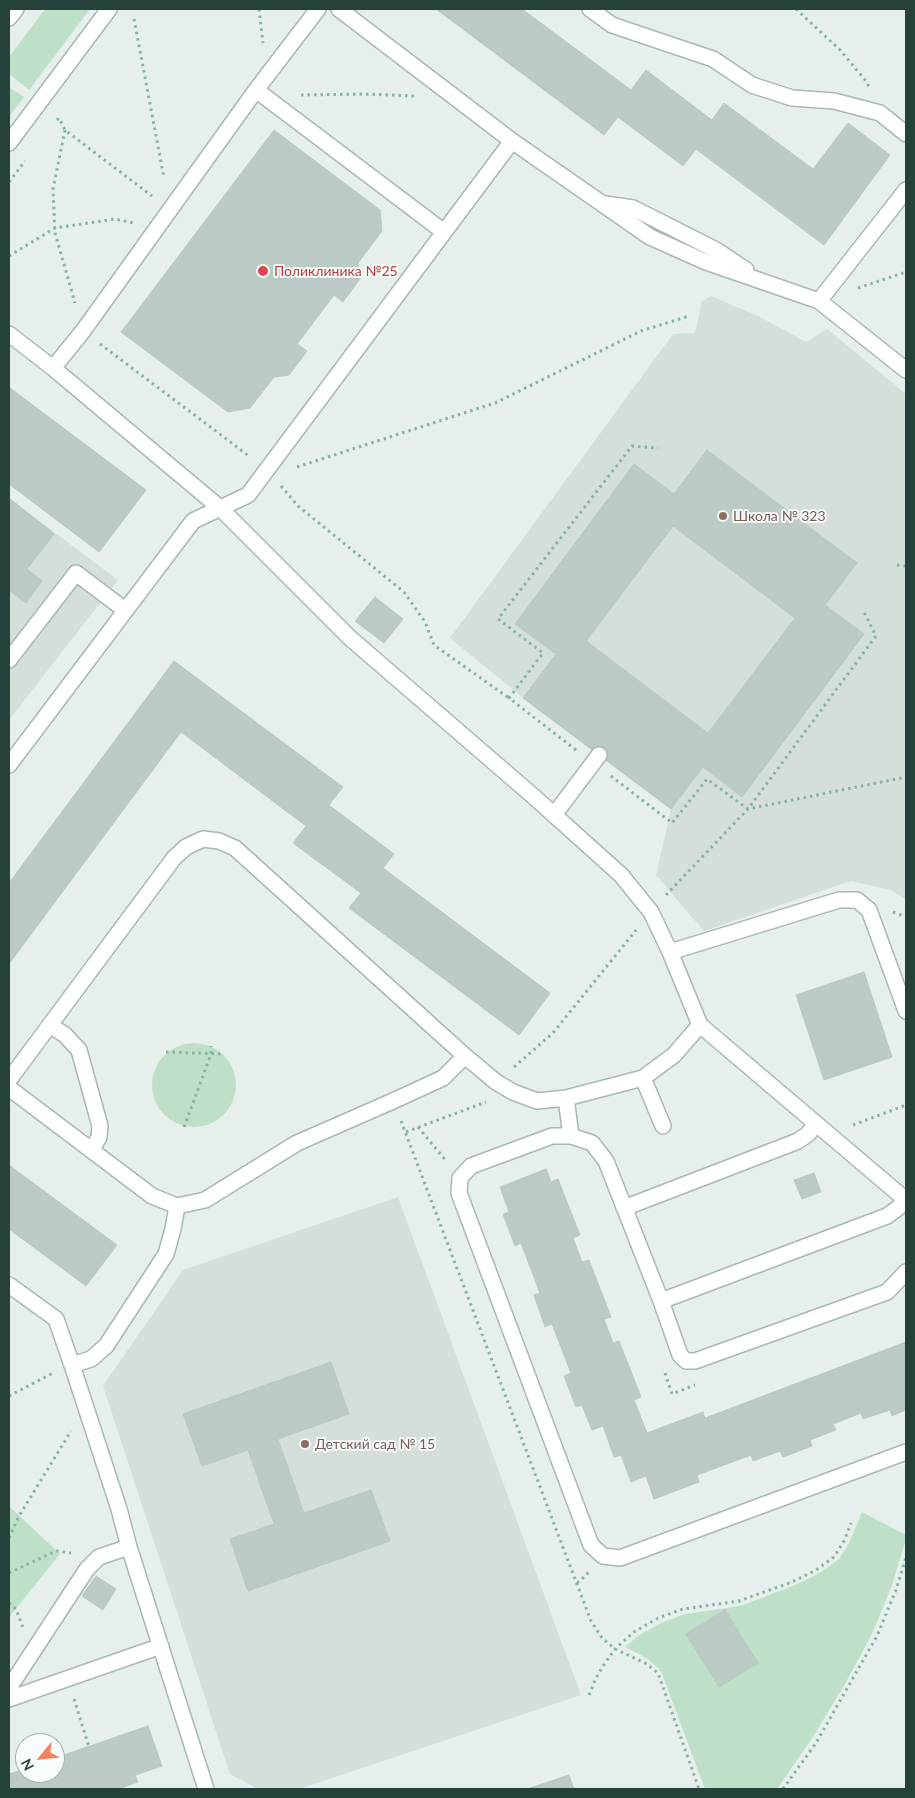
<!DOCTYPE html>
<meta charset="utf-8">
<style>
body{margin:0}
#map{position:relative;width:915px;height:1798px;overflow:hidden;background:#e6efeb;font-family:Lato,sans-serif}
canvas{display:block}
.frame{position:absolute;inset:0;border:10px solid #24423a;pointer-events:none}
.north{position:absolute;left:15px;top:1733px;width:50px;height:50px;box-sizing:border-box;background:#f7fbf9;border:1px solid #a3b1ad;border-radius:50%;rotate:242deg;font-size:14px;font-weight:700;line-height:20px;text-align:center;color:#24423a}
.north::after{content:'';display:block;margin:auto;width:18px;height:22px;background:#f4845f;clip-path:polygon(50% 0,100% 100%,50% 72%,0 100%)}
</style>
<div id="map">
<canvas width="915" height="1798"></canvas>
<div class="frame"></div>
<div class="north">N</div>
</div>
<script>
const ctx = document.querySelector('canvas').getContext('2d');
ctx.lineJoin = 'round';
function fill(path, color) { ctx.fillStyle = color; ctx.fill(path, 'evenodd'); }
const shape = rows => new Path2D(rows.map(r => 'M' + r).join(''));
function strokePath(path, color, width, dash) { ctx.strokeStyle = color; ctx.lineWidth = width; ctx.lineCap = dash ? 'butt' : 'round'; ctx.setLineDash(dash || []); ctx.stroke(path); }
function write(font, color, halo, rows, align = 'center') {
  ctx.font = font + ' Lato,sans-serif'; ctx.lineWidth = 4; ctx.setLineDash([]); ctx.textBaseline = 'middle'; ctx.strokeStyle = halo; ctx.fillStyle = color; for (const [text, x, y, turn = 0] of rows) {
    ctx.save(); ctx.translate(x, y); ctx.rotate((+turn || 0) * Math.PI / 180); ctx.textAlign = isNaN(turn) ? turn : align; if (halo) ctx.strokeText(text, 0, 0); ctx.fillText(text, 0, 0); ctx.restore();
  }
}
const built = shape([
 [711,296,758,316,806,342,827,329,906,394,906,899,890,890,851,881,704,931,656,875,671,809,523,698,450,638,673,334,695,333,702,301],
 [9,498,118,580,9,720],
 [398,1197,581,1695,299,1789,258,1789,230,1774,103,1386,183,1270]
]);
const green = shape([
 [45,9,90,9,29,90,9,74,9,57],
 [9,87,24,97,9,117],
 '152 1085a42 42 0 1 1 84 0a42 42 0 1 1-84 0Z',
 [9,1506,60,1554,10,1616,9,1615],
 [862,1512,906,1535,906,1539,891,1588,872,1634,845,1684,811,1740,777,1789,705,1789,661,1671,648,1659,625,1647,638,1636,661,1623,685,1614,740,1606,793,1586,818,1574,839,1559,849,1543]
]);
const building = shape([
 [436,9,522,9,631,90,646,70,712,120,724,103,813,169,848,123,890,155,824,245,696,149,683,166,618,117,604,135,436,9],
 [274,130,380,210,382,231,358,263,360,279,343,302,334,295,297,344,307,351,289,375,274,377,250,408,228,412,121,332,274,130],
 [9,387,14,391,9,398,9,387],
 [14,391,146,490,99,552,9,484,9,398,14,391],
 [707,450,857,563,825,605,864,634,742,797,703,767,671,809,523,698,556,654,515,624,634,464,674,494,707,450],
 [673,526,795,618,708,733,586,641,673,526],
 [9,498,54,534,27,569,42,581,26,603,9,590,9,498],
 [375,597,403,619,384,643,355,621,375,597],
 [174,661,343,787,329,805,394,854,383,868,550,993,519,1035,349,908,361,893,293,843,306,826,181,732,9,964,9,883,174,661],
 [864,972,892,1057,824,1080,796,995,864,972],
 [9,1165,117,1245,86,1286,9,1229,9,1165],
 [546,1169,551,1182,558,1179,580,1235,573,1238,582,1262,589,1260,611,1317,604,1319,613,1343,619,1341,641,1397,634,1400,647,1433,703,1412,705,1418,906,1342,906,1410,892,1416,890,1410,863,1419,861,1413,833,1424,836,1430,810,1440,812,1446,783,1457,780,1451,753,1461,751,1455,697,1475,699,1482,654,1499,646,1476,631,1482,621,1455,614,1457,603,1426,592,1430,582,1405,576,1407,564,1376,571,1373,552,1324,545,1327,534,1295,540,1293,521,1243,515,1246,503,1214,509,1212,500,1187,546,1169],
 [814,1173,821,1192,802,1199,794,1180,814,1173],
 [331,1362,349,1414,278,1439,304,1513,371,1490,390,1541,248,1591,230,1539,274,1524,248,1450,202,1466,183,1414,331,1362],
 [96,1576,116,1589,103,1610,82,1596,96,1576],
 [725,1610,758,1663,719,1687,686,1634,725,1610],
 [148,1726,162,1766,135,1775,138,1782,118,1789,9,1789,9,1774,25,1769,25,1773,55,1773,55,1758,148,1726],
 [569,1775,574,1789,527,1789,569,1775]
]);
const path = shape([
 [259,9,263,43],
 [796,9,840,50,866,81,869,87],
 [134,19,164,178],
 [301,95,365,94,414,96],
 [57,120,59,118,65,130,152,196],
 [65,130,53,189,55,233,75,303],
 [9,182,25,161],
 [9,256,55,228,115,219,134,223],
 [858,288,906,272],
 [100,344,249,456],
 [297,467,495,403,641,331,689,316],
 [281,486,298,506,404,592,425,622,434,645,509,698],
 [897,565,906,566],
 [576,750,509,698,543,653,498,619,632,446,658,448],
 [611,776,672,823,707,779,748,809,876,636,863,610],
 [666,895,748,809,906,777],
 [893,912,906,917],
 [166,1052,224,1054],
 [514,1067,553,1033,636,930],
 [401,1121,591,1621,602,1638,615,1649,647,1664,658,1673,699,1789],
 [853,1125,906,1105],
 [184,1127,211,1054,211,1046],
 [418,1127,447,1162],
 [406,1132,486,1102],
 [665,1373,672,1394,695,1385],
 [9,1396,53,1373],
 [9,1538,19,1516,71,1431],
 [9,1573,56,1551,71,1553],
 [577,1583,580,1581,589,1572],
 [9,1603,16,1609,23,1628],
 [589,1695,596,1678,605,1663,615,1649,634,1632,658,1618,683,1609,739,1601,792,1582,816,1570,834,1557,844,1541,851,1523],
 [74,1699,89,1747],
 [783,1789,816,1743,877,1636,896,1590,906,1557]
]);
const minor = shape([
 [339,9,512,141,650,237,706,262,819,301,906,370],
 [590,9,612,25,713,59,752,85,792,98,834,101,880,113,906,134],
 [9,18,16,9],
 [256,90,444,232],
 [9,143,109,9],
 [605,204,633,208,716,250,746,270],
 [819,301,906,190],
 [9,334,53,368,220,508,350,638,533,796,621,875,651,912,670,952,700,1025,906,1200],
 [53,368,83,331,256,90,318,9],
 [9,660,76,573,125,610],
 [9,765,193,521,248,495,512,141],
 [554,815,599,755],
 [670,952,839,900,857,900,869,910,906,1011],
 [50,1025,65,1035,79,1050,100,1126,99,1137,92,1150],
 [643,1078,663,1126],
 [9,1080,174,858,186,847,203,839,219,841,235,848,465,1056],
 [9,1088,152,1196,177,1206],
 [566,1098,571,1136],
 [624,1208,798,1141,808,1134,816,1124],
 [906,1272,887,1292,695,1361,686,1361,680,1355,661,1301,606,1161,592,1143,571,1136,552,1136,471,1166,460,1178,459,1193,591,1545,603,1556,620,1558,906,1452],
 [9,1285,56,1319,72,1365],
 [661,1301,887,1216,898,1208,906,1199],
 [9,1688,87,1569,99,1557,129,1547],
 [9,1699,161,1646],
 [206,1789,129,1547,119,1509,72,1365,91,1359,106,1346,166,1254,173,1229,177,1206,205,1200,297,1143,393,1101,443,1078,465,1056,496,1082,513,1092,537,1101,566,1098,643,1078,674,1055,700,1025]
]);
const markers = [
 [263,271,6,"#e0444e"],
 [723,516,5,"#8d6e63"],
 [305,1444,5,"#8d6e63"]
];
const healthNames = [
 ["Поликлиника №25",274,271]
];
const educationNames = [
 ["Школа № 323",733,516],
 ["Детский сад № 15",315,1444]
];
fill(built, '#d4dfda');
fill(green, '#bfe0c8');
fill(building, '#bbcac4');
strokePath(building, '#b8c9c2', 1);
strokePath(minor, '#a8b8b2', 18);
strokePath(path, '#86b3a5', 3, [2.5, 4]);
strokePath(minor, '#fff', 15);
for (const [x, y, r, color] of markers) { const dot = new Path2D(); dot.arc(x, y, r, 0, 2 * Math.PI); ctx.fillStyle = color; ctx.fill(dot); strokePath(dot, '#f7fbf9', 2); }
write('14px', '#be3a42', '#f7fbf9', healthNames, 'left');
write('14px', '#785e54', '#f7fbf9', educationNames, 'left');
</script>
